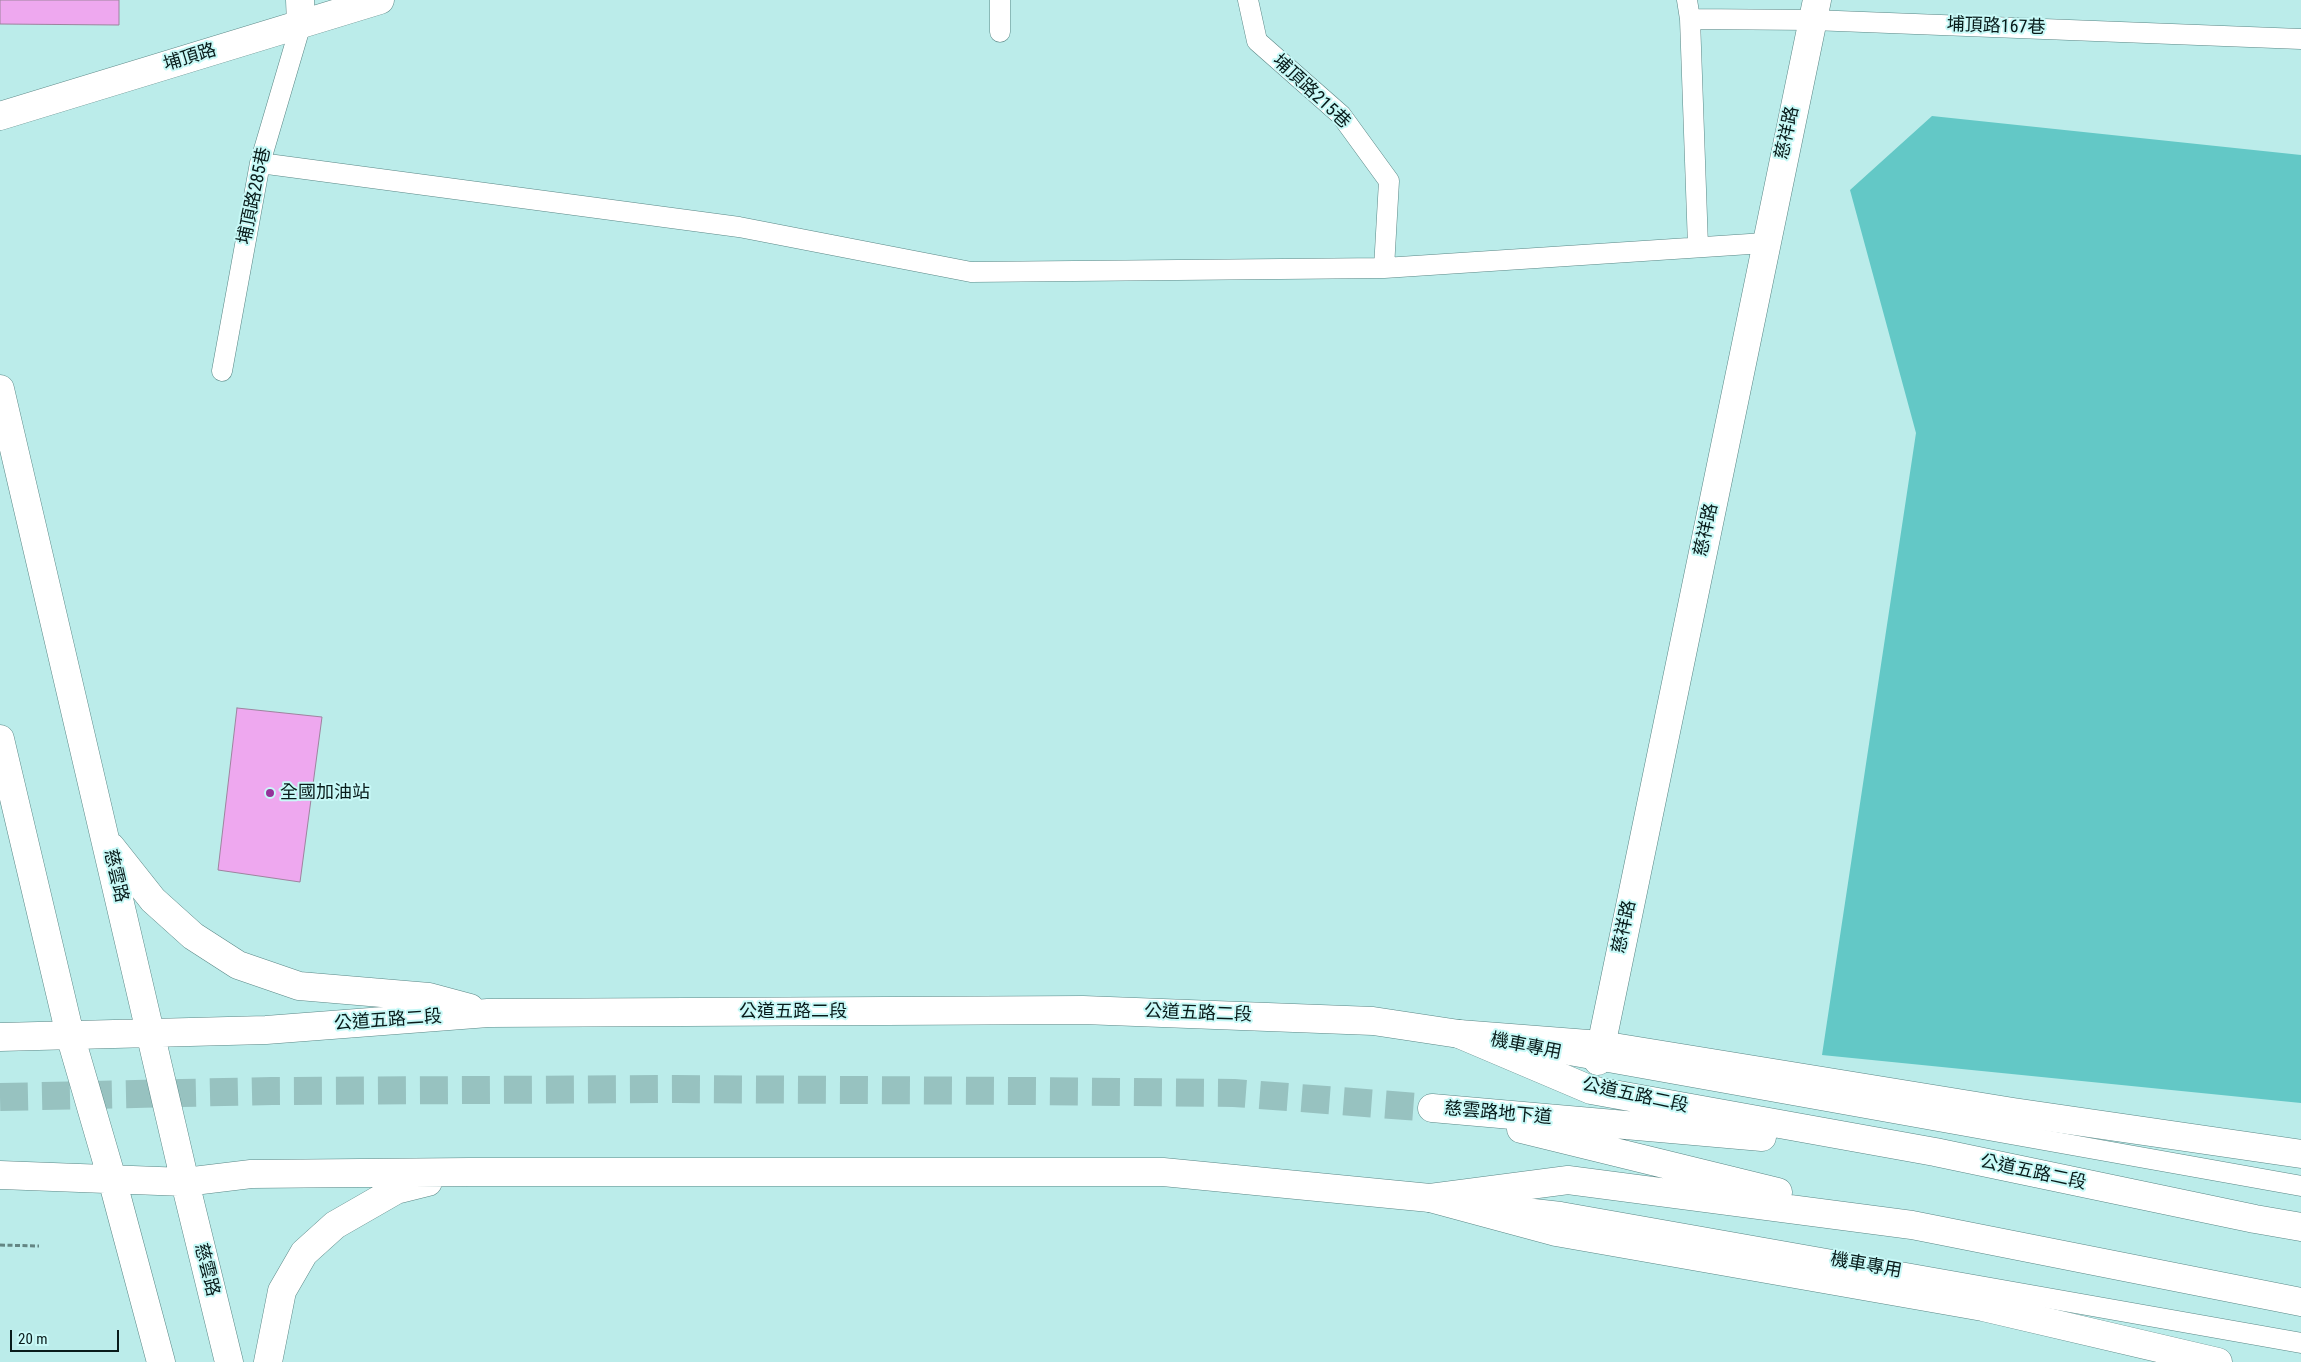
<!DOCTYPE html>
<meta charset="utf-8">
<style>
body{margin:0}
#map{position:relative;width:2301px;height:1362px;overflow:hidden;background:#bbecea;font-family:"Roboto Condensed",sans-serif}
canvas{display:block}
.scale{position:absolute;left:10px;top:1330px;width:109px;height:22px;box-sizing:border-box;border:2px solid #081b1a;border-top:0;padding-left:6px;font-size:15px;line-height:18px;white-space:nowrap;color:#081b1a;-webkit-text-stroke:4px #c8f9f7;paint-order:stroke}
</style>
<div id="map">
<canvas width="2301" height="1362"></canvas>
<div class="scale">20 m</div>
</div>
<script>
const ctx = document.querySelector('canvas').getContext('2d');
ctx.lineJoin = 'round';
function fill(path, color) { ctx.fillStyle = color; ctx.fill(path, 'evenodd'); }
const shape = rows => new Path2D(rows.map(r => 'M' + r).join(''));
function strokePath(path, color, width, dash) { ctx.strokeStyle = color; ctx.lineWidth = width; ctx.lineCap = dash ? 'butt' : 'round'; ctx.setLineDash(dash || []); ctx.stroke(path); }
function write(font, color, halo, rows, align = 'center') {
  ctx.font = font + ' "Roboto Condensed","Noto Sans TC",sans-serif'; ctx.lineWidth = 4; ctx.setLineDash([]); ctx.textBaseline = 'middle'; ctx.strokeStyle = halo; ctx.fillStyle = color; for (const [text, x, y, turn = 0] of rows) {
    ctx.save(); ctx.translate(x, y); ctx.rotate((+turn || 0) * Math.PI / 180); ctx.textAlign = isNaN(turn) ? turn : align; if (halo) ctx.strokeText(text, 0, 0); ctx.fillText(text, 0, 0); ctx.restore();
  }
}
const green = shape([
 [1932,116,2301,155,2301,1103,1822,1055,1916,433,1850,190]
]);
const building = shape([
 [0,0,119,0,119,25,0,24,0,0],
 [237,708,322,717,300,882,218,870,237,708]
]);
const secondaryTunnel = shape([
 [0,1097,272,1091,676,1089,1024,1091,1234,1093,1432,1108]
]);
const path = shape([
 [0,1245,39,1246]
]);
const lane = shape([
 [1000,0,1000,32],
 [1248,0,1257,41,1341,115,1389,181,1384,268],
 [1687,0,1690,19,1698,246],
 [1690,19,1812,20,2301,39],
 [260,163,739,227,971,272,1384,268,1765,243],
 [222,371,260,163,301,24],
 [1552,1052,2301,1186],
 [1489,1204,1561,1212,2301,1343]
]);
const street = shape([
 [300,0,301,24],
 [1598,1061,1817,0]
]);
const secondary = shape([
 [0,116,380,0],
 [0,389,185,1182,229,1362],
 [0,739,70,1035,112,1179,161,1362],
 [111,847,153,900,193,936,238,965,299,986,429,997,470,1008],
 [0,1037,266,1030,488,1013,1083,1010,1373,1021,1459,1034,1591,1090,1935,1152,2255,1219,2301,1227],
 [1432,1108,1762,1137],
 [1521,1129,1778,1192],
 [0,1175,185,1182,251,1174,469,1172,1163,1172,1430,1198,1568,1180,1912,1225,2301,1302],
 [268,1362,282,1291,304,1253,335,1225,396,1190,428,1182]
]);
const highway = shape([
 [1459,1034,1601,1045,2013,1112,2301,1154],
 [1430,1198,1556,1232,1983,1307,2218,1362]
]);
const markers = [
 [270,793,5,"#943299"]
];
const streetNames = [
 ["埔頂路167巷",1996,27,2],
 ["埔頂路",190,58,-17],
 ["埔頂路215巷",1311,92,43],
 ["慈祥路",1788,133,-78],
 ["埔頂路285巷",255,196,-78],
 ["慈祥路",1707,530,-78],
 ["慈雲路",115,876,77],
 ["慈祥路",1625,927,-78],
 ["公道五路二段",793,1012],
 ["公道五路二段",1198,1014,2],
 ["公道五路二段",388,1021,-4],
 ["機車專用",1526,1047,11],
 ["公道五路二段",1635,1096,12],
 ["慈雲路地下道",1498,1114,5],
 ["公道五路二段",2033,1173,12],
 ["機車專用",1866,1266,10],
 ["慈雲路",206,1270,76]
];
const poiNames = [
 ["全國加油站",280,793]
];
fill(green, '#63c8c6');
fill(building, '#eea8ef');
strokePath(building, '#9e839e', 1);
strokePath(secondaryTunnel, '#97c2c0', 28, [28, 14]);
strokePath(lane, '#5a8786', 21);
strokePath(street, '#5a8786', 29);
strokePath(secondary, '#5a8786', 29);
strokePath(highway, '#5a8786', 29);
strokePath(path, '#648684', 3, [5, 2.5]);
strokePath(lane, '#fff', 20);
strokePath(street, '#fff', 28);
strokePath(secondary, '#fff', 28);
strokePath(highway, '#fff', 28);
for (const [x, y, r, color] of markers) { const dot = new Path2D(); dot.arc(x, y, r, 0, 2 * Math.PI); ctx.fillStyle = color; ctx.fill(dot); strokePath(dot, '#c8f9f7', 2); }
write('18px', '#081b1a', '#c8f9f7', streetNames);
write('18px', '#081b1a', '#c8f9f7', poiNames, 'left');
</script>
